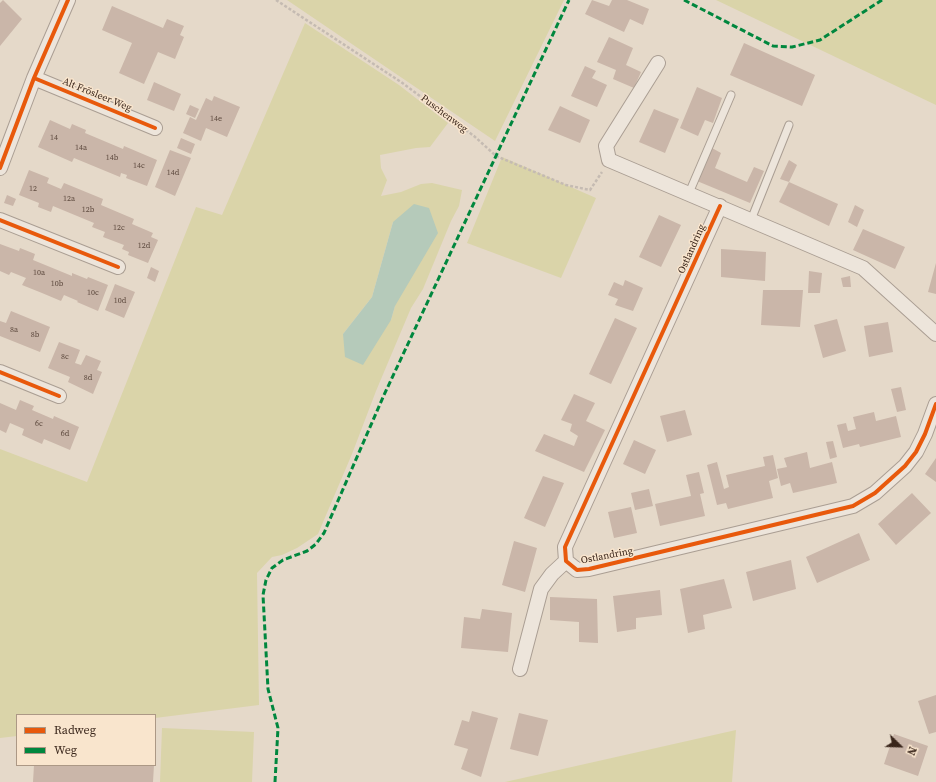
<!DOCTYPE html>
<meta charset="utf-8">
<style>
body{margin:0}
#map{position:relative;width:936px;height:782px;overflow:hidden;background:#e5d9c9;font-family:"Source Serif 4",serif}
canvas{display:block}
.legend{position:absolute;left:16px;top:714px;width:140px;height:52px;box-sizing:border-box;background:#f9e5cd;border:1px solid #ac9885;margin:0;padding:5px 7px;list-style:none;font-size:12px;color:#39251a}
.legend li{display:flex;align-items:center;gap:8px;height:20px}
.legend b{width:20px;border:1px solid #ac9885}
.north{position:absolute;left:880px;top:726px;width:40px;height:40px;-webkit-text-stroke:3px #f9e5cd;paint-order:stroke;rotate:113deg;font-size:11px;font-weight:700;line-height:16px;text-align:center;color:#39251a}
.north::after{content:'';display:block;margin:auto;width:14px;height:18px;background:#39251a;clip-path:polygon(50% 0,100% 100%,50% 72%,0 100%)}
</style>
<div id="map">
<canvas width="936" height="782"></canvas>
<ul class="legend">
<li><b style="height:5px;background:#e8590c"></b>Radweg</li>
<li><b style="height:5px;background:#00873e"></b>Weg</li>
</ul>
<div class="north">N</div>
</div>
<script>
const ctx = document.querySelector('canvas').getContext('2d');
ctx.lineJoin = 'round';
function fill(path, color) { ctx.fillStyle = color; ctx.fill(path, 'evenodd'); }
const shape = rows => new Path2D(rows.map(r => 'M' + r).join(''));
function strokePath(path, color, width, dash) { ctx.strokeStyle = color; ctx.lineWidth = width; ctx.lineCap = dash ? 'butt' : 'round'; ctx.setLineDash(dash || []); ctx.stroke(path); }
function write(font, color, halo, rows, align = 'center') {
  ctx.font = font + ' "Source Serif 4",serif'; ctx.lineWidth = 3; ctx.setLineDash([]); ctx.textBaseline = 'middle'; ctx.strokeStyle = halo; ctx.fillStyle = color; for (const [text, x, y, turn = 0] of rows) {
    ctx.save(); ctx.translate(x, y); ctx.rotate((+turn || 0) * Math.PI / 180); ctx.textAlign = isNaN(turn) ? turn : align; if (halo) ctx.strokeText(text, 0, 0); ctx.fillText(text, 0, 0); ctx.restore();
  }
}
const green = shape([
 [287,0,564,0,495,141],
 [716,0,936,0,936,105],
 [305,23,399,85,448,123,430,147,416,148,380,155,381,168,387,180,381,196,401,192,421,184,432,183,462,190,459,206,451,221,423,289,411,308,376,391,352,454,318,534,297,548,282,555,272,557,257,573,259,705,155,718,155,715,17,715,17,736,0,738,0,449,87,482,196,207,222,215],
 [393,222,395,306,391,320,343,334,372,297],
 [502,157,596,198,561,278,467,243],
 [162,728,254,732,252,782,160,782],
 [736,730,732,782,505,782]
]);
const water = shape([
 [414,204,429,208,438,233,395,306,391,320,363,365,345,357,343,334,372,297,393,222]
]);
const building = shape([
 [3,0,22,19,0,46,0,3],
 [592,0,609,6,612,0,627,0,649,9,643,25,630,19,624,32,585,14],
 [112,6,163,28,167,19,184,26,180,35,184,37,175,59,158,52,144,84,119,73,132,43,102,30],
 [609,37,633,48,626,65,641,72,634,88,613,79,616,70,597,62],
 [744,43,815,75,802,106,730,75],
 [585,66,596,71,592,78,607,85,597,107,571,96],
 [154,82,181,94,174,111,147,100],
 [697,87,722,98,713,123,705,120,698,136,680,128],
 [214,96,240,107,227,137,206,128,201,141,183,133,190,117,196,120,206,98,212,101],
 [190,105,199,109,195,118,186,114],
 [560,106,590,120,580,143,548,130],
 [654,109,679,119,665,153,639,142],
 [50,120,70,129,72,124,86,130,85,133,123,149,124,146,157,160,147,186,126,178,127,175,121,173,120,177,74,158,72,162,38,147],
 [181,138,195,144,191,154,177,148],
 [712,148,721,153,715,168,747,182,754,167,764,171,750,203,697,181],
 [170,150,191,158,175,196,155,187],
 [789,160,797,165,789,182,780,179],
 [29,170,49,178,47,183,61,189,64,183,103,199,101,205,134,219,132,224,153,233,151,237,158,240,148,263,128,255,129,252,122,249,124,245,103,237,105,232,92,227,94,223,53,206,51,212,38,207,39,203,19,195],
 [789,182,838,204,829,226,779,202],
 [7,195,16,199,13,206,4,203],
 [855,205,864,210,857,227,848,222],
 [659,215,681,225,661,267,639,257],
 [863,229,905,247,895,269,853,250],
 [0,244,19,251,20,248,35,254,33,260,72,276,72,273,87,279,88,277,108,285,98,311,77,302,78,301,64,295,61,301,42,293,22,285,26,278,11,272,9,275,0,271],
 [721,249,766,252,765,281,721,277],
 [936,263,936,294,928,292],
 [151,267,159,271,155,282,147,278],
 [809,271,822,273,820,293,808,293],
 [850,276,851,287,843,287,841,278],
 [625,280,643,288,633,311,615,305,618,299,608,295,614,282,623,286],
 [115,284,135,292,124,318,105,310],
 [763,290,803,290,800,327,761,325],
 [11,311,50,327,40,352,0,336,0,321,6,323],
 [615,318,637,328,611,384,589,374],
 [837,319,846,351,823,358,814,325],
 [888,322,893,352,869,357,864,326],
 [59,342,80,350,75,363,81,365,86,355,101,361,97,370,102,372,93,394,68,382,70,377,48,368],
 [901,387,906,410,897,412,891,389],
 [574,394,595,403,586,421,605,430,584,472,535,451,544,434,574,446,578,436,570,431,572,424,561,420],
 [20,400,34,406,32,410,53,419,54,416,79,427,70,450,44,439,42,444,22,435,24,429,10,423,6,433,0,430,0,403,16,410],
 [685,410,692,435,667,442,660,416],
 [874,412,876,421,896,416,901,437,860,447,859,444,843,448,837,425,846,423,848,431,856,429,853,417],
 [634,440,656,450,645,474,623,464],
 [833,441,837,457,830,459,826,442],
 [807,452,810,468,832,462,837,483,793,493,790,483,781,486,777,469,787,467,784,458],
 [773,455,778,478,769,481,773,498,728,509,726,503,717,505,707,465,717,462,724,489,729,487,726,475,765,466,763,457],
 [936,458,936,482,925,474],
 [699,472,704,493,700,494,705,516,660,526,655,504,691,496,686,475],
 [543,476,564,483,545,527,524,518],
 [649,489,653,506,635,510,631,493],
 [912,493,931,513,896,545,878,524],
 [631,507,637,533,614,538,608,512],
 [859,533,870,560,817,583,806,557],
 [514,541,537,548,525,592,502,585],
 [791,560,796,589,753,601,746,572],
 [724,579,732,608,703,615,705,629,688,633,680,589],
 [660,590,662,615,636,618,636,629,617,632,613,596],
 [550,597,597,599,598,643,579,642,579,622,550,620],
 [482,609,512,613,508,652,461,648,464,617,480,619],
 [936,695,936,732,929,734,918,701],
 [472,711,498,718,481,777,461,769,468,749,454,745,462,720,469,722],
 [519,713,548,720,538,756,510,749],
 [894,734,928,746,918,776,884,764],
 [34,765,113,766,113,765,154,765,153,782,33,782]
]);
const path = shape([
 [276,0,401,82,474,136,496,156,566,185,590,190,602,172]
]);
const lane = shape([
 [689,193,731,95],
 [751,220,789,125]
]);
const street = shape([
 [658,63,606,146,609,160,863,268,936,334],
 [34,78,155,128],
 [0,168,34,78,68,0],
 [720,206,565,547,566,561,577,570,589,569,853,506,875,493,905,466,916,452,925,434,936,404],
 [0,220,118,267],
 [0,372,59,396],
 [520,669,541,589,552,574,566,561]
]);
const quiet = shape([
 [684,0,773,46,792,47,820,40,882,0],
 [275,782,278,728,268,689,263,595,266,580,272,568,283,560,307,551,316,544,324,533,384,395,569,0]
]);
const cycleway = shape([
 [34,78,155,128],
 [0,168,34,78,68,0],
 [720,206,565,547,566,561,577,570,589,569,853,506,875,493,905,466,916,452,925,434,936,404],
 [0,220,118,267],
 [0,372,59,396]
]);
const numberNames = [
 ["14e",216,119],
 ["14",54,138],
 ["14a",81,148],
 ["14b",112,158],
 ["14c",139,166],
 ["14d",173,173],
 ["12",33,189],
 ["12a",69,199],
 ["12b",88,210],
 ["12c",119,228],
 ["12d",144,246],
 ["10a",39,273],
 ["10b",57,284],
 ["10c",93,293],
 ["10d",120,301],
 ["8a",14,330],
 ["8b",35,335],
 ["8c",65,357],
 ["8d",88,378],
 ["6c",39,424],
 ["6d",65,434]
];
const streetNames = [
 ["Alt Frösleer Weg",97,95,22],
 ["Puschenweg",444,114,37],
 ["Ostlandring",692,249,-66],
 ["Ostlandring",607,556,-11]
];
fill(green, '#dad4a9');
fill(water, '#b5caba');
fill(building, '#cab6a9');
strokePath(lane, '#aa9e93', 9);
strokePath(street, '#aa9e93', 16);
strokePath(path, '#c5bbb2', 2.5, [3, 2]);
strokePath(lane, '#ede5db', 7);
strokePath(street, '#ede5db', 14);
strokePath(quiet, '#00873e', 3, [6, 3]);
strokePath(cycleway, '#e8590c', 4);
write('8px', '#5d493e', null, numberNames);
write('10px', '#39251a', '#f9e5cd', streetNames);
</script>
